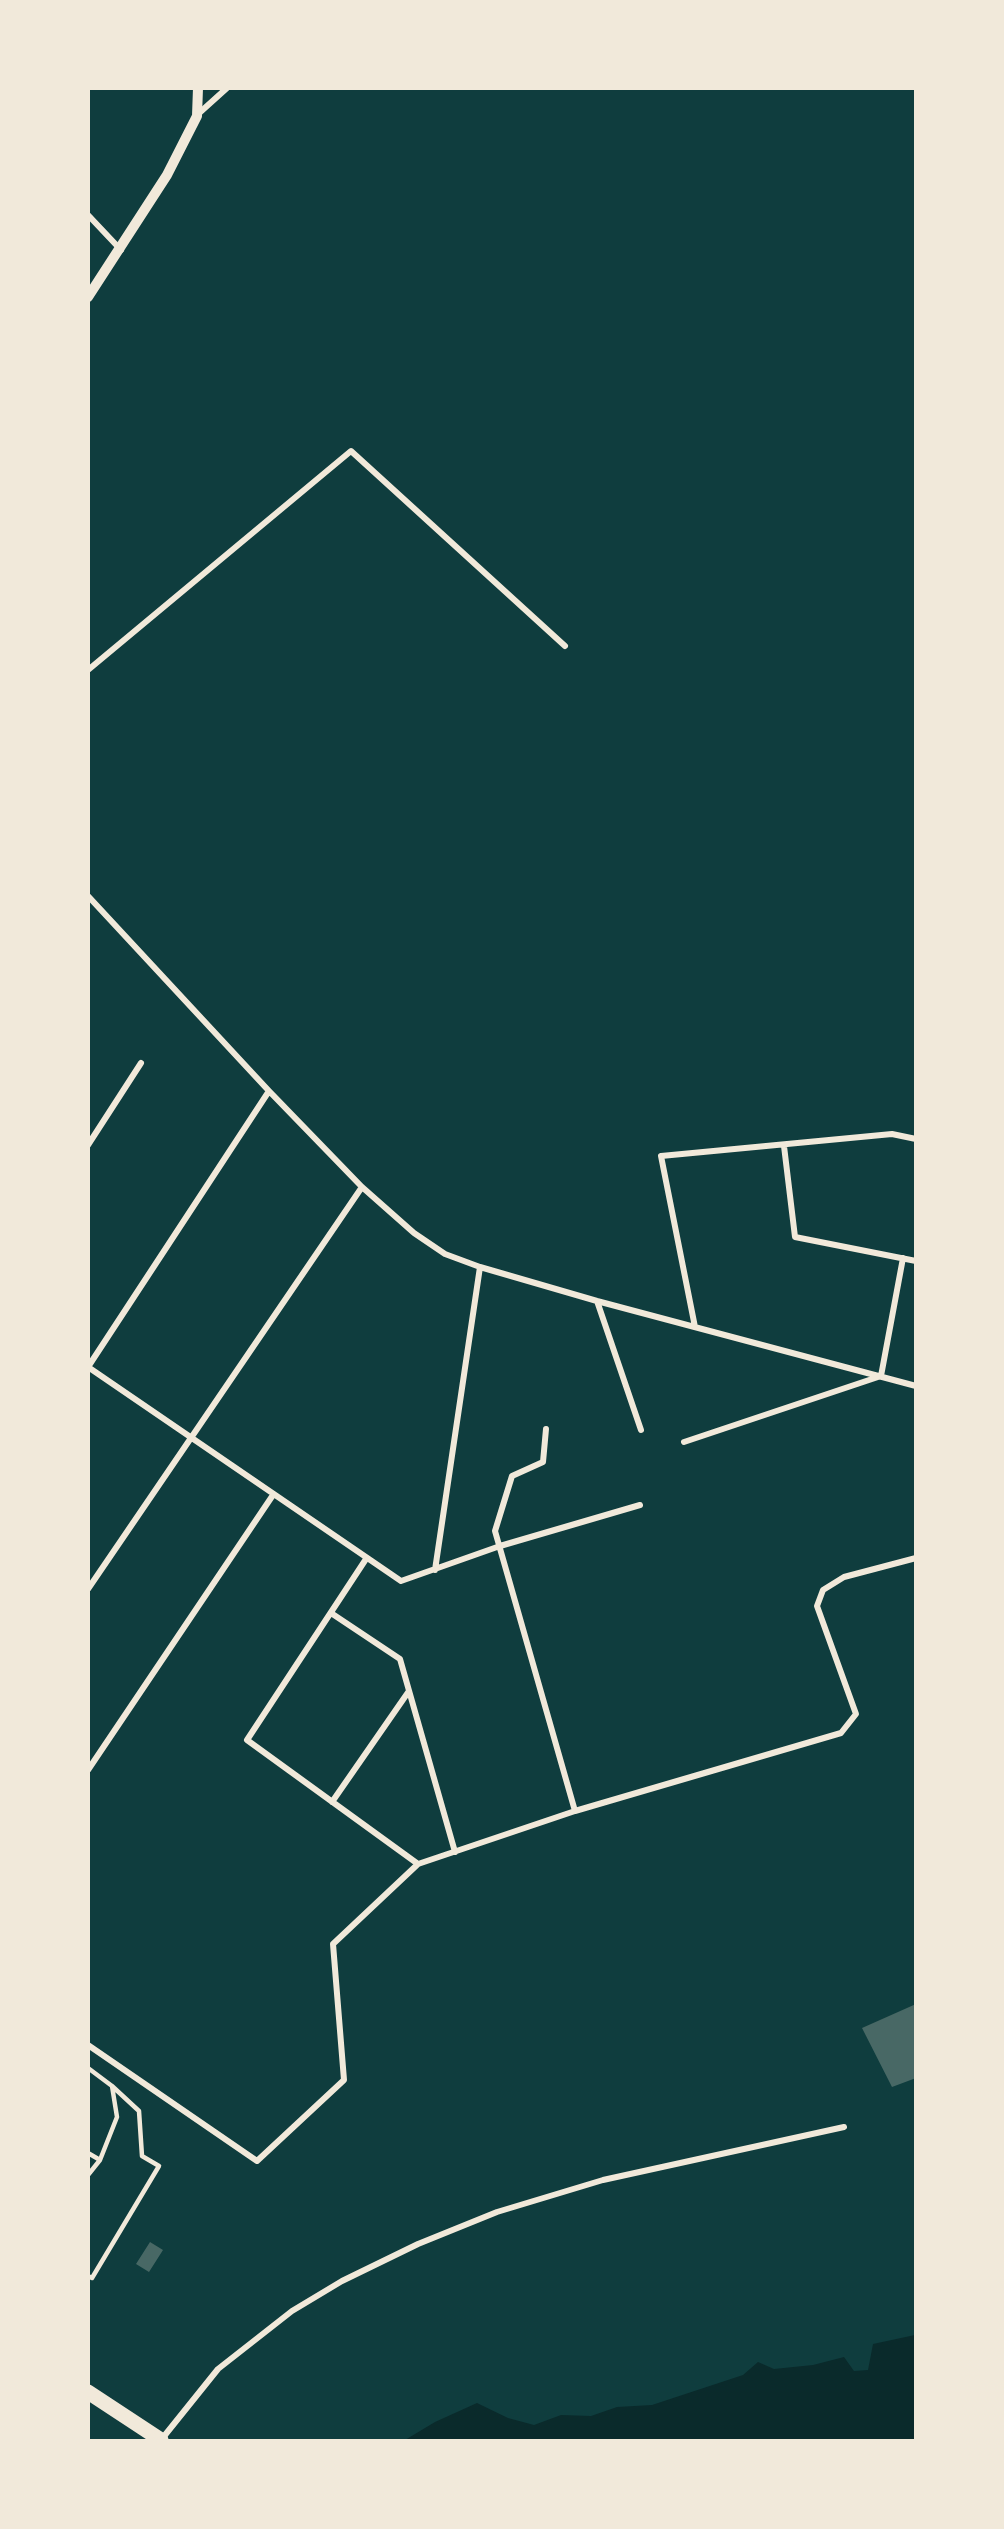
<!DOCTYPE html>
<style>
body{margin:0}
#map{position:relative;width:1004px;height:2529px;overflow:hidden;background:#0f3d3e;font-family:"Nunito Sans",sans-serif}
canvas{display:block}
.frame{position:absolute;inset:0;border:90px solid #f1e9da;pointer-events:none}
</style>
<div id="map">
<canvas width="1004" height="2529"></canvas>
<div class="frame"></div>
</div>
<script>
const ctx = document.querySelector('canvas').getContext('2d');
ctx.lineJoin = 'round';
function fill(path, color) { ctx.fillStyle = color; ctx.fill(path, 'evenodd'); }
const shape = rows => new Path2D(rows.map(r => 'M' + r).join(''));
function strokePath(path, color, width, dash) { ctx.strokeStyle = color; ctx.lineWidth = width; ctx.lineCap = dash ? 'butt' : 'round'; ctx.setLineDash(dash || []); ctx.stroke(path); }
const water = shape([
 [915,2335,915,2440,405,2440,435,2422,477,2403,508,2418,534,2425,561,2415,591,2416,617,2407,652,2405,743,2375,758,2362,774,2369,813,2365,844,2357,854,2371,868,2370,873,2344]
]);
const building = shape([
 [916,2004,916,2078,892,2087,862,2028],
 [150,2242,163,2250,149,2272,136,2264]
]);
const service = shape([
 [88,2068,112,2086,117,2117,100,2160,88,2175],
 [88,2153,100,2160],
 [88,2276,92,2278,159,2166,142,2156,139,2111,112,2086]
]);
const minor = shape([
 [197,115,227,88],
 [88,215,121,250],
 [88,670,351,451,565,646],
 [88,896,269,1091,362,1187,414,1233,445,1254,480,1267,597,1301,916,1386],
 [88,1145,141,1063],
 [784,1146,795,1237,916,1261],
 [597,1301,641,1430],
 [695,1327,661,1156,892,1134,916,1139],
 [88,1367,401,1581,500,1546,640,1505],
 [88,1367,269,1091],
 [546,1429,543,1462,512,1476,495,1531,575,1811],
 [684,1442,881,1376,903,1258],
 [366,1559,247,1740,418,1864],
 [435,1570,480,1267],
 [88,1589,362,1187],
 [331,1613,400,1659,455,1852],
 [88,1770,273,1495],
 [332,1802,409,1691],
 [88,2045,257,2161,344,2080,333,1944,418,1864,575,1811,841,1733,856,1714,817,1606,823,1590,844,1577,916,1558],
 [161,2440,218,2369,292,2311,342,2281,418,2244,497,2212,603,2180,844,2127]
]);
const tertiary = shape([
 [88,297,167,175,197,116,198,88]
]);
const primary = shape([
 [88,2392,161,2440]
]);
fill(water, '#0a2a2b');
fill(building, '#486865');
strokePath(service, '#f1e9da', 4.5);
strokePath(minor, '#f1e9da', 6);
strokePath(tertiary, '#f1e9da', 10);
strokePath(primary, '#f1e9da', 15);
</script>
